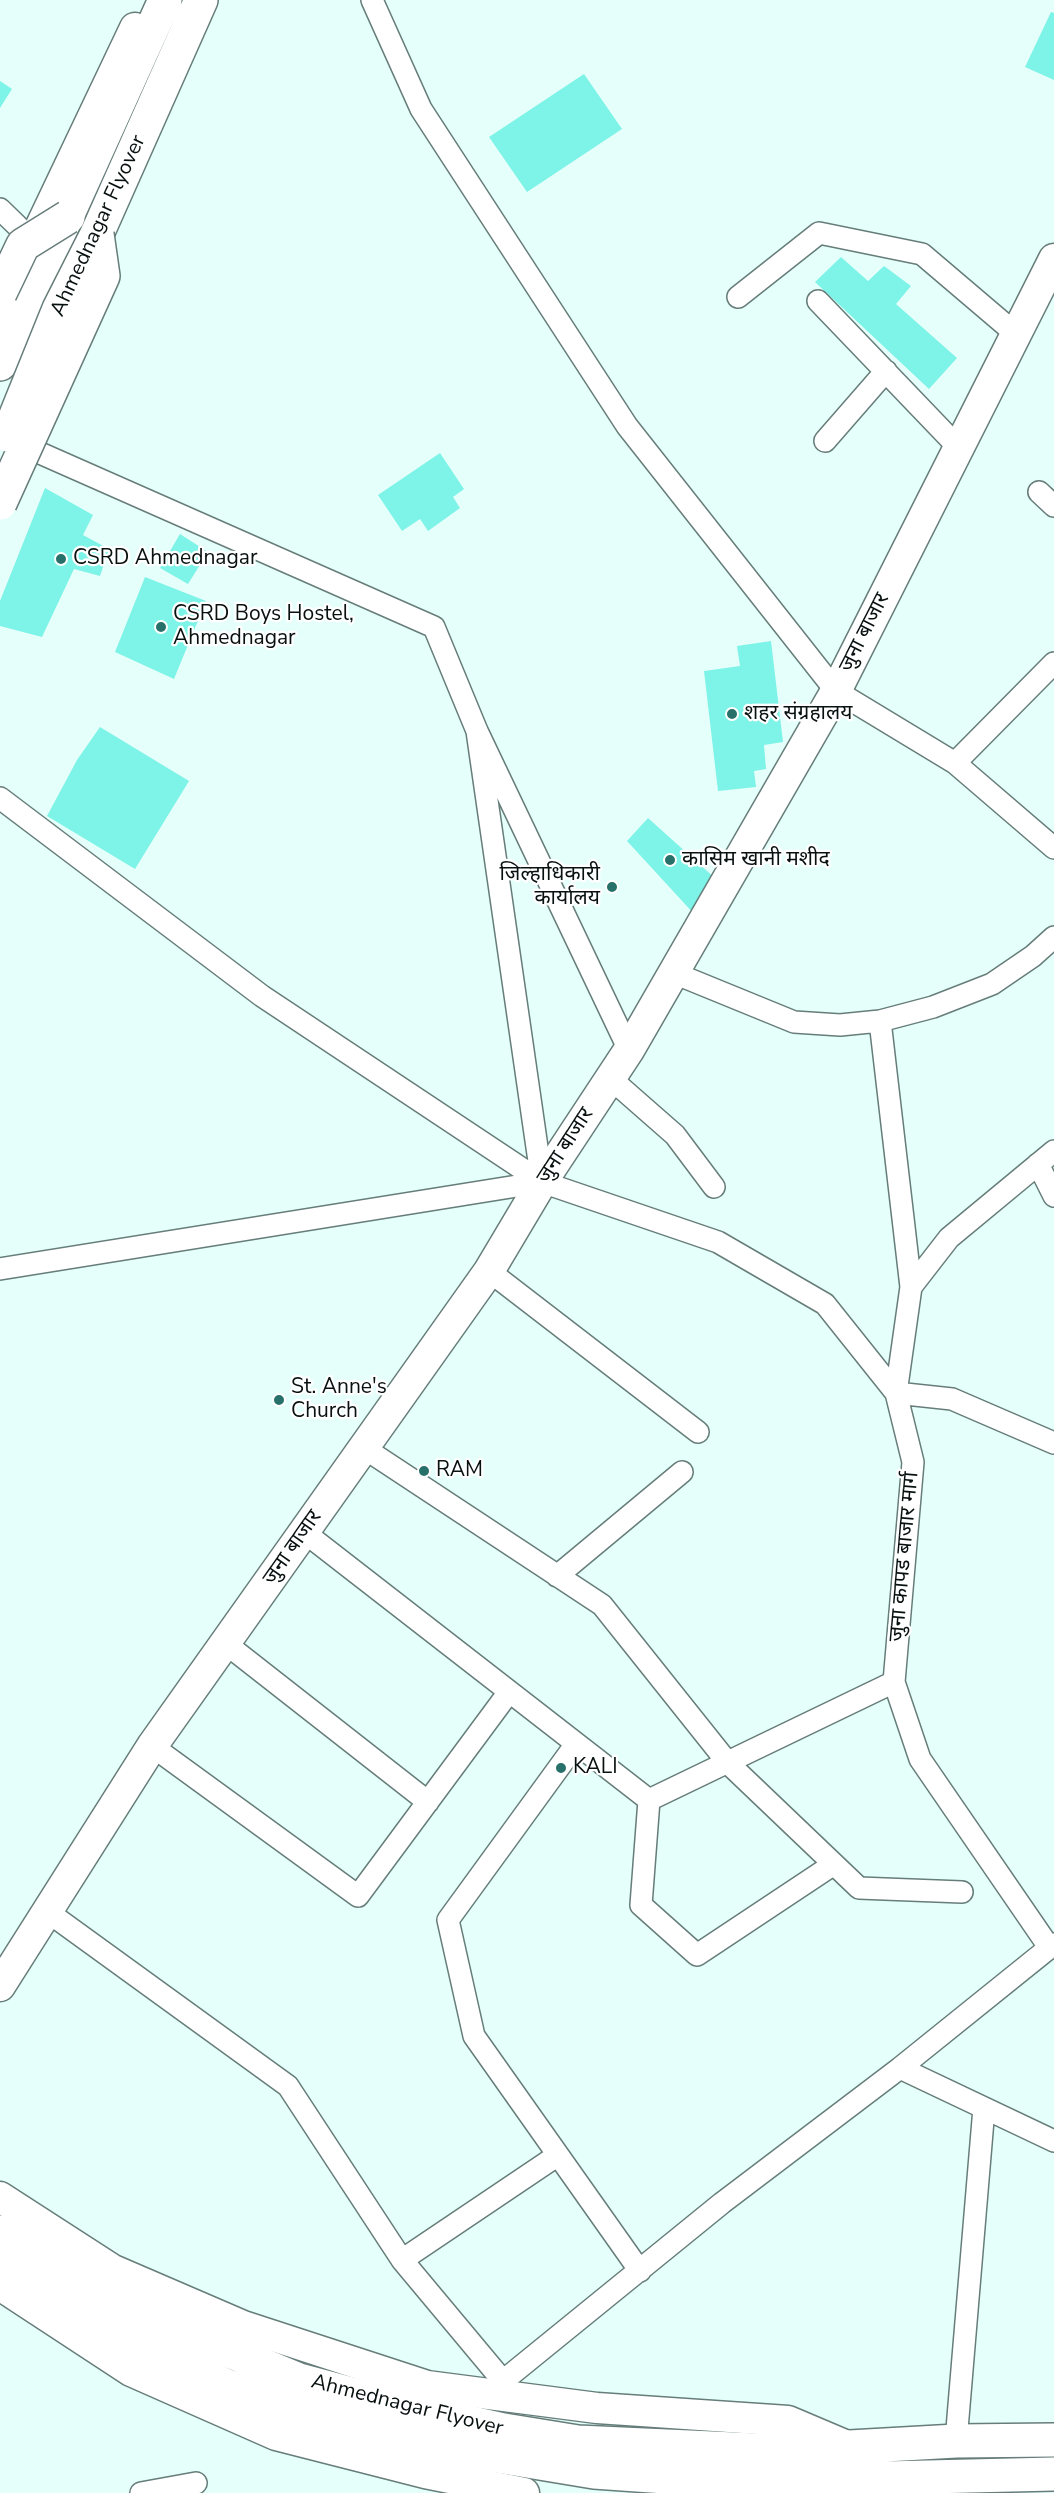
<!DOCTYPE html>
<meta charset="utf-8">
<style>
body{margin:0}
canvas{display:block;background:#e5fffb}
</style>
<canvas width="1054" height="2493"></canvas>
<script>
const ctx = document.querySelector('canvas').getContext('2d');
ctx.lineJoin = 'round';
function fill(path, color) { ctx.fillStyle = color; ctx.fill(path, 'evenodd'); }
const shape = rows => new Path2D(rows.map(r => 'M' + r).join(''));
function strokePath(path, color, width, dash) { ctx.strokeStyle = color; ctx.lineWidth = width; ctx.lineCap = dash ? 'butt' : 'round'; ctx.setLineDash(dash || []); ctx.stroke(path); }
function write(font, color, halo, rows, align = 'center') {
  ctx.font = font + ' "Nunito Sans","Noto Sans Devanagari",sans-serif'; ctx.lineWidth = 4.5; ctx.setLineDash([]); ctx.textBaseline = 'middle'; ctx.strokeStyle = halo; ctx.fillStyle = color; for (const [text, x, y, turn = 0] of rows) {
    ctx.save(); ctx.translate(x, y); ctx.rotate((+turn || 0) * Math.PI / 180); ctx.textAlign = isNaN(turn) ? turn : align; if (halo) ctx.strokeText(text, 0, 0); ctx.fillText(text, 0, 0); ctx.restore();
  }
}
const building = shape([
 [1051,12,1054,13,1054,80,1025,67],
 [584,74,622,129,527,192,489,137],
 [0,81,12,89,0,108],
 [841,257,868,281,884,266,911,286,896,304,957,358,929,389,815,282],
 [440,453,464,489,453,497,460,508,428,531,420,519,402,531,378,495],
 [45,488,93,515,83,535,109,549,100,576,74,569,42,637,0,626,0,601],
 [180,534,208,552,188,584,160,568],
 [145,577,206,601,174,679,115,652],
 [771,641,783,742,764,745,766,769,754,771,756,787,718,791,704,671,740,666,737,646],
 [100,727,189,781,135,869,47,816,77,760],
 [648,818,717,880,695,915,627,841]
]);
const street = shape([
 [372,0,421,109,627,426,836,691,955,763,1054,848],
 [0,209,34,242],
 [738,297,819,233,922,254,1016,334],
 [818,301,958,447],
 [825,441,886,371],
 [15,442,434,627,477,731,629,1050],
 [1039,492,1054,506],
 [477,731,542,1182,718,1242,825,1304,896,1393,952,1399,1054,1443],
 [955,763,1054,663],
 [0,798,262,996,542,1182,0,1269],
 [674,973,794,1022,840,1025,880,1021,933,1007,992,984,1033,956,1054,937],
 [880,1021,911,1287],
 [610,1078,675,1135,714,1187],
 [1038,1164,1054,1196],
 [489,1271,698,1432],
 [364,1448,602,1605,728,1763,859,1888,962,1892],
 [304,1532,649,1800,894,1682],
 [557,1576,682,1472],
 [225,1643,428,1802],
 [576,1744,448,1920,474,2036,640,2271],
 [152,1746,358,1896,509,1692],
 [649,1800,641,1905,697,1955,834,1864],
 [48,1912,288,2086,402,2260,503,2381],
 [1049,1947,920,1759,894,1682,913,1462,896,1393,911,1287,949,1238,1054,1151],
 [900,2068,1054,2141],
 [402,2260,558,2155],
 [499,2395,503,2381,722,2203,900,2068,1054,1944],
 [956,2441,984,2108],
 [141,2493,196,2483]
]);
const secondary = shape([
 [0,312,135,28],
 [0,1986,152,1746,489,1271,542,1182,629,1050,836,691,1054,259],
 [0,2197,113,2270,243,2326,427,2386,597,2408,788,2421,847,2446],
 [0,2285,131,2371,276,2435,425,2473,524,2493]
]);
const highway = shape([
 [97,234,201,0],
 [0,364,165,0],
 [0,2232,124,2307,299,2380,396,2406,504,2430,578,2442,778,2451,956,2441,1054,2440],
 [0,2267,107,2332,227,2386,290,2410,395,2437,449,2448,594,2472,665,2477,844,2479,1054,2474]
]);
const highwayBridge = shape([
 [0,293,23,245,68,217],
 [8,435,59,309,97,234],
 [0,503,103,276,97,234]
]);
const markers = [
 [61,559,6,"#28716a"],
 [161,627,6,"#28716a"],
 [732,714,6,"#28716a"],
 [670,860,6,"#28716a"],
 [612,887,6,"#28716a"],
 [279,1400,6,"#28716a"],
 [424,1471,6,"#28716a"],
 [561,1768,6,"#28716a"]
];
const streetNames = [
 ["Ahmednagar Flyover",99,226,-65],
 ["जुना बाजार",865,633,-63],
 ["जुना बाजार",566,1146,-57],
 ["जुना बाजार",293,1548,-55],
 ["जुना कापड बाजार मार्ग",905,1557,-85],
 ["Ahmednagar Flyover",407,2406,14]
];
const poiNames = [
 ["CSRD Ahmednagar",73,559],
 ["CSRD Boys Hostel,",173,615],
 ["Ahmednagar",173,639],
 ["शहर संग्रहालय",744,714],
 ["कासिम खानी मशीद",682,860],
 ["जिल्हाधिकारी",600,875,"right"],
 ["कार्यालय",600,899,"right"],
 ["St. Anne's",291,1388],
 ["Church",291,1412],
 ["RAM",436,1471],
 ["KALI",573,1768]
];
fill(building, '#7ef3e7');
strokePath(street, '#667d7a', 24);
strokePath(secondary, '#667d7a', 33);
strokePath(highway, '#667d7a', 36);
strokePath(street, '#fff', 21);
strokePath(secondary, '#fff', 30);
strokePath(highway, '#fff', 33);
strokePath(highwayBridge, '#667d7a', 36, []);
strokePath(highwayBridge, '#fff', 33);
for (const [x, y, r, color] of markers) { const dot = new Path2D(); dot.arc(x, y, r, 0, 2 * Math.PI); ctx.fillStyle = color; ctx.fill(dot); strokePath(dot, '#fff', 2); }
write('21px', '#081110', '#fff', streetNames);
write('21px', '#081110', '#fff', poiNames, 'left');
</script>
